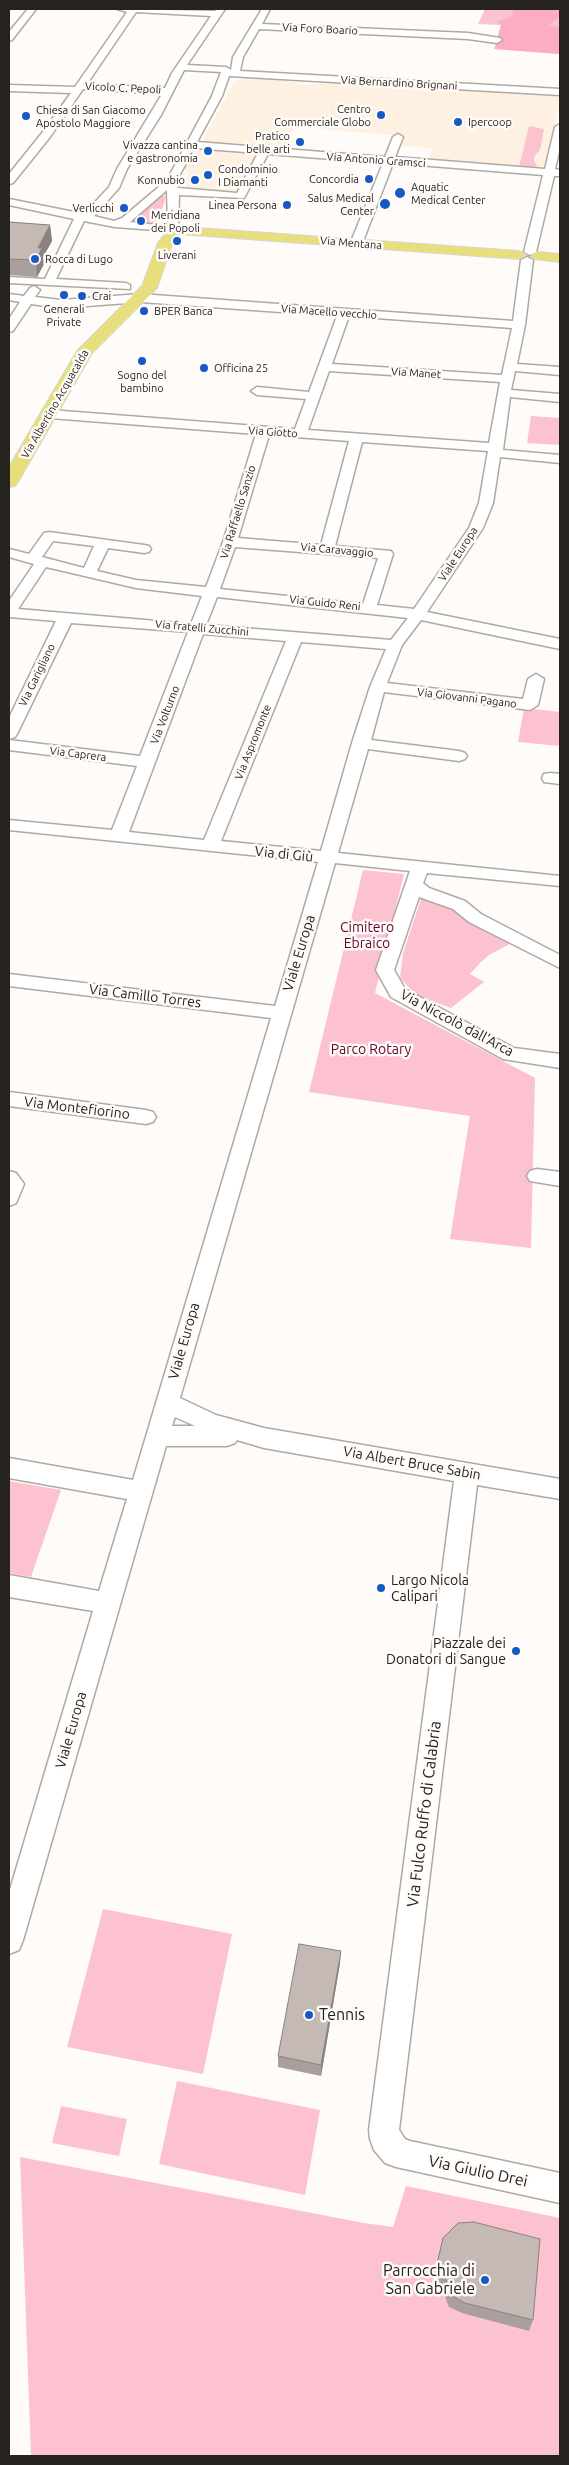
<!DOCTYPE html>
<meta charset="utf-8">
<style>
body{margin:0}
#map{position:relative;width:569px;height:2465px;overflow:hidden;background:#fefbf8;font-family:Ubuntu,sans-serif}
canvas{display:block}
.frame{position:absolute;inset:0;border:10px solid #25221f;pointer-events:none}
</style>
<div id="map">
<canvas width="569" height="2465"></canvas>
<div class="frame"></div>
</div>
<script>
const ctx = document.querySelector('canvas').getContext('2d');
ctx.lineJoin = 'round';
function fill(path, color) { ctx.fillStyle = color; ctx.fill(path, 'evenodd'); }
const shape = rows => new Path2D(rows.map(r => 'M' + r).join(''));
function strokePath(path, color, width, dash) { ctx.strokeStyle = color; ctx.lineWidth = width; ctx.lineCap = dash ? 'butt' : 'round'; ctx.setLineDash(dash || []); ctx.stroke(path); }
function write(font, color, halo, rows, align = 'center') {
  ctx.font = font + ' Ubuntu,sans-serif'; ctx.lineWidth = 5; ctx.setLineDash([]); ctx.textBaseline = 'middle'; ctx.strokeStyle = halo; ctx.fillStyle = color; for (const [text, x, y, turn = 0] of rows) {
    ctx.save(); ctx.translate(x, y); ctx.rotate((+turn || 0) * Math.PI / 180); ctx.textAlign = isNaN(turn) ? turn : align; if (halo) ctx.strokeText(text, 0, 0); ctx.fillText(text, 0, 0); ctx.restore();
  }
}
const built = shape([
 [245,78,283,80,304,85,344,82,560,93,560,104,545,169,428,161,432,148,401,146,404,136,295,127,284,149,205,142,203,140,234,82],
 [200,148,258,154,236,193,185,190,188,174,184,168,193,150]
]);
const green = shape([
 [485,9,560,9,560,54,494,49,501,25,478,24],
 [529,126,544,129,540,150,535,155,534,160,538,169,519,167],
 [158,195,166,196,158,224,126,224],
 [531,416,560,418,560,445,527,443],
 [524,708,560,712,560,746,518,742],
 [363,870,404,874,375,993,535,1078,531,1248,450,1239,470,1116,309,1092],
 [421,899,445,905,514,942,489,955,481,962,470,974,484,982,451,1008,416,995,400,978,403,953],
 [9,1481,61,1490,31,1577,9,1573],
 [103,1909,232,1934,203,2074,67,2047],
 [177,2081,320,2110,305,2195,159,2164],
 [61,2106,127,2119,119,2156,52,2143],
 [20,2157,364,2223,393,2227,406,2186,560,2218,560,2456,31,2456]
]);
const forest = shape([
 [515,9,560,9,560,16,549,25,560,27,560,54,495,49,501,25,497,22,513,16,512,10]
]);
const minor = shape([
 [28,9,36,9,12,40,9,41,9,32,28,9],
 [117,9,215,11,217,9,225,9,187,65,226,67,231,70,233,57,262,9,270,9,262,24,468,33,500,38,502,40,497,43,468,39,259,29,243,57,240,71,560,89,560,95,229,76,222,96,197,142,385,157,393,137,398,134,403,137,395,157,545,169,555,127,560,124,560,147,555,169,560,170,560,176,554,176,536,252,530,255,524,252,543,175,393,163,362,244,356,247,350,244,383,163,268,154,244,198,179,195,178,228,174,229,168,226,167,190,130,222,165,226,171,229,169,231,115,227,84,221,56,279,126,283,130,285,130,289,9,283,9,277,45,279,74,219,9,205,9,199,84,214,109,187,117,169,162,94,83,89,50,137,13,183,9,184,9,174,42,133,71,93,9,91,9,85,75,87,127,12,117,9],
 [136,12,211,16,172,73,165,88,87,84,136,12],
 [184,70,221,72,212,96,167,180,122,218,114,221,94,216,119,188,127,169,161,115,184,70],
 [194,148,258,153,237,193,178,188,176,182,194,148],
 [527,257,533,260,525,325,517,364,560,367,560,375,515,371,511,390,560,394,560,402,510,397,503,450,560,455,560,463,500,457,493,503,483,528,427,612,560,639,560,649,421,620,402,645,387,683,523,699,528,679,536,674,544,679,538,705,530,710,384,692,371,740,459,751,465,753,467,756,465,759,459,761,368,749,338,853,560,876,560,886,427,873,423,883,429,888,465,901,481,914,560,955,560,968,469,922,453,909,419,897,394,970,405,989,514,1048,560,1054,560,1068,503,1059,391,997,376,970,410,871,335,863,180,1398,216,1415,264,1428,560,1479,560,1499,477,1485,399,2130,405,2139,410,2141,560,2173,560,2203,396,2167,385,2163,374,2150,370,2139,369,2130,454,1481,264,1448,237,1440,235,1443,227,1446,166,1446,23,1940,19,1950,9,1954,9,1893,93,1611,9,1597,9,1575,99,1591,127,1499,9,1478,9,1458,133,1480,271,1018,9,986,9,974,275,1006,318,862,9,830,9,820,112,830,137,766,9,750,9,740,140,756,188,632,71,623,17,734,15,737,9,739,9,718,56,621,9,617,9,601,34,564,9,557,9,549,29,554,44,533,49,532,144,545,149,546,151,549,149,552,144,553,108,548,97,571,136,580,206,587,223,542,256,434,50,418,44,414,50,410,295,429,306,399,257,395,251,391,257,387,309,392,337,316,140,302,61,308,31,304,13,331,9,332,9,319,20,302,9,300,9,294,24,296,30,288,34,286,40,290,35,297,61,300,140,294,513,321,521,260,527,257],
 [349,316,512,328,502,375,332,364,349,316],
 [329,371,500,382,489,443,308,430,329,371],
 [269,435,349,441,321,545,238,538,269,435],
 [362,442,488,451,479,503,469,528,414,609,377,605,393,554,391,551,335,546,362,442],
 [53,541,94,546,84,568,42,557,53,541],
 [235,547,378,558,363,604,220,589,235,547],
 [46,567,136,588,202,596,191,624,18,609,46,567],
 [217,597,408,618,391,640,206,625,217,597],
 [203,634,286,641,204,840,129,832,203,634],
 [301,642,386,649,370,687,352,743,321,851,221,841,301,642],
 [175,1417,195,1426,172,1426,175,1417],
 [550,773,560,774,560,784,544,782,542,778,544,774,550,773],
 [9,1092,146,1110,153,1112,156,1117,153,1122,146,1124,9,1106,9,1092],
 [537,1169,560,1172,560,1186,530,1181,527,1176,530,1171,537,1169],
 [9,1171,16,1173,24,1184,16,1203,9,1206,9,1171]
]);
const major = shape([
 [184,227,519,251,526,255,519,259,179,234,172,244,157,288,92,353,18,482,15,486,9,487,9,467,77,351,142,286,158,243,167,231,177,231,184,227],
 [539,252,560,254,560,262,534,259,532,256,534,253,539,252]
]);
const wall = shape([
 [9,222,50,225,52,241,43,257,44,264,37,277,9,275],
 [340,1963,321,2076,278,2067,278,2056],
 [443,2238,533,2320,529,2331,462,2313,449,2307,435,2271]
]);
const shadedWall = shape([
 [50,225,52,241,43,257,44,264,37,277,36,260,38,248],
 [341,1951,340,1963,321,2076,321,2065]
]);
const building = shape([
 [9,222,50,225,38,248,42,248,36,260,9,259,9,222],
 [299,1944,341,1951,321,2065,278,2056,299,1944],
 [474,2222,540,2239,533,2320,465,2303,452,2296,438,2260,443,2238,458,2223,474,2222]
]);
const markers = [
 [381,115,5,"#1459c4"],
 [26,116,5,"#1459c4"],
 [458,122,5,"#1459c4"],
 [300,142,5,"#1459c4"],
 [208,151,5,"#1459c4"],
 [208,175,5,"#1459c4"],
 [369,179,5,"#1459c4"],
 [195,180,5,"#1459c4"],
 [400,193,6,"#1459c4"],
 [385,204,6,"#1459c4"],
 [287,205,5,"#1459c4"],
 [124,208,5,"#1459c4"],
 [141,221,5,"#1459c4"],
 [177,241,5,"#1459c4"],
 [35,259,5,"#1459c4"],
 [64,295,5,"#1459c4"],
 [82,296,5,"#1459c4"],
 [144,311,5,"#1459c4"],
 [142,361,5,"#1459c4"],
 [204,368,5,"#1459c4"],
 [381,1588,5,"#1459c4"],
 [516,1651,5,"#1459c4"],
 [309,2015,5,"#1459c4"],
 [485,2280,5,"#1459c4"]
];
const farStreetnames = [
 ["Via Foro Boario",320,29,3],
 ["Via Bernardino Brignani",399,83,3],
 ["Vicolo C. Pepoli",123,88,3],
 ["Via Antonio Gramsci",376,160,4],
 ["Via Mentana",351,243,5],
 ["Via Macello vecchio",329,312,4],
 ["Via Manet",416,373,4],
 ["Via Albertino Acquacalda",55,404,-60],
 ["Via Giotto",273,432,4],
 ["Via Raffaello Sanzio",238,512,-73],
 ["Via Caravaggio",337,550,5],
 ["Viale Europa",458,554,-57],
 ["Via Guido Reni",325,603,6],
 ["Via fratelli Zucchini",202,628,5],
 ["Via Garigliano",37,675,-64],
 ["Via Giovanni Pagano",467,698,7],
 ["Via Volturno",165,715,-69],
 ["Via Aspromonte",253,742,-68],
 ["Via Caprera",78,754,7]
];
const farPoinames = [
 ["Centro",371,109,"right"],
 ["Commerciale Globo",371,122,"right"],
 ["Chiesa di San Giacomo",36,110],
 ["Apostolo Maggiore",36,123],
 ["Ipercoop",468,122],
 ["Pratico",290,136,"right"],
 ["belle arti",290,149,"right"],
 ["Vivazza cantina",198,145,"right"],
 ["e gastronomia",198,158,"right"],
 ["Condominio",218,169],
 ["I Diamanti",218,182],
 ["Concordia",359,179,"right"],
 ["Konnubio",185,180,"right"],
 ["Aquatic",411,187],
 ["Medical Center",411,200],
 ["Salus Medical",374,198,"right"],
 ["Center",374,211,"right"],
 ["Linea Persona",277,205,"right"],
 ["Verlicchi",114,208,"right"],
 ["Meridiana",151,215],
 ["dei Popoli",151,228],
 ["Liverani",177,255,"center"],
 ["Rocca di Lugo",45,259],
 ["Crai",92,296],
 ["Generali",64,309,"center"],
 ["Private",64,322,"center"],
 ["BPER Banca",154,311],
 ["Officina 25",214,368],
 ["Sogno del",142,375,"center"],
 ["bambino",142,388,"center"]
];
const streetNames = [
 ["Via di Giù",284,854,6],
 ["Viale Europa",299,953,-73],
 ["Via Camillo Torres",145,996,7],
 ["Via Niccolò dall'Arca",457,1023,28],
 ["Via Montefiorino",77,1108,7],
 ["Viale Europa",184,1341,-74],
 ["Via Albert Bruce Sabin",412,1463,10],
 ["Viale Europa",71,1730,-74]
];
const parkNames = [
 ["Cimitero",367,927],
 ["Ebraico",367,943],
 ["Parco Rotary",371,1049]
];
const poiNames = [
 ["Largo Nicola",391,1580],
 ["Calipari",391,1596],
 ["Piazzale dei",506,1643,"right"],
 ["Donatori di Sangue",506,1659,"right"]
];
const nearStreetnames = [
 ["Via Fulco Ruffo di Calabria",424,1814,-83],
 ["Via Giulio Drei",478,2171,12]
];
const nearPoinames = [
 ["Tennis",319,2015],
 ["Parrocchia di",475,2271,"right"],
 ["San Gabriele",475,2289,"right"]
];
fill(built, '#fef1e2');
fill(green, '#fdc2d0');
fill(forest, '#fcadc2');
strokePath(minor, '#b0a9a1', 3);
strokePath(major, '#d8d7d7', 2);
fill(minor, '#fff');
fill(major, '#e7df7c');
fill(wall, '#a99f9c');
fill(shadedWall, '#8a827f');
fill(building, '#c5b9b5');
strokePath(building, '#8a827f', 1);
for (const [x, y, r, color] of markers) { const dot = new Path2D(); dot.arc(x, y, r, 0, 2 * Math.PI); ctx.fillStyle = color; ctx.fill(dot); strokePath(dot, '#fefbf8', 2); }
write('11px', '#25221f', '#fefbf8', farStreetnames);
write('11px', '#25221f', '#fefbf8', farPoinames, 'left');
write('14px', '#25221f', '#fefbf8', streetNames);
write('14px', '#63062f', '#fefbf8', parkNames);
write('14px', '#25221f', '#fefbf8', poiNames, 'left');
write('16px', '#25221f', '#fefbf8', nearStreetnames);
write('16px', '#25221f', '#fefbf8', nearPoinames, 'left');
</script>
